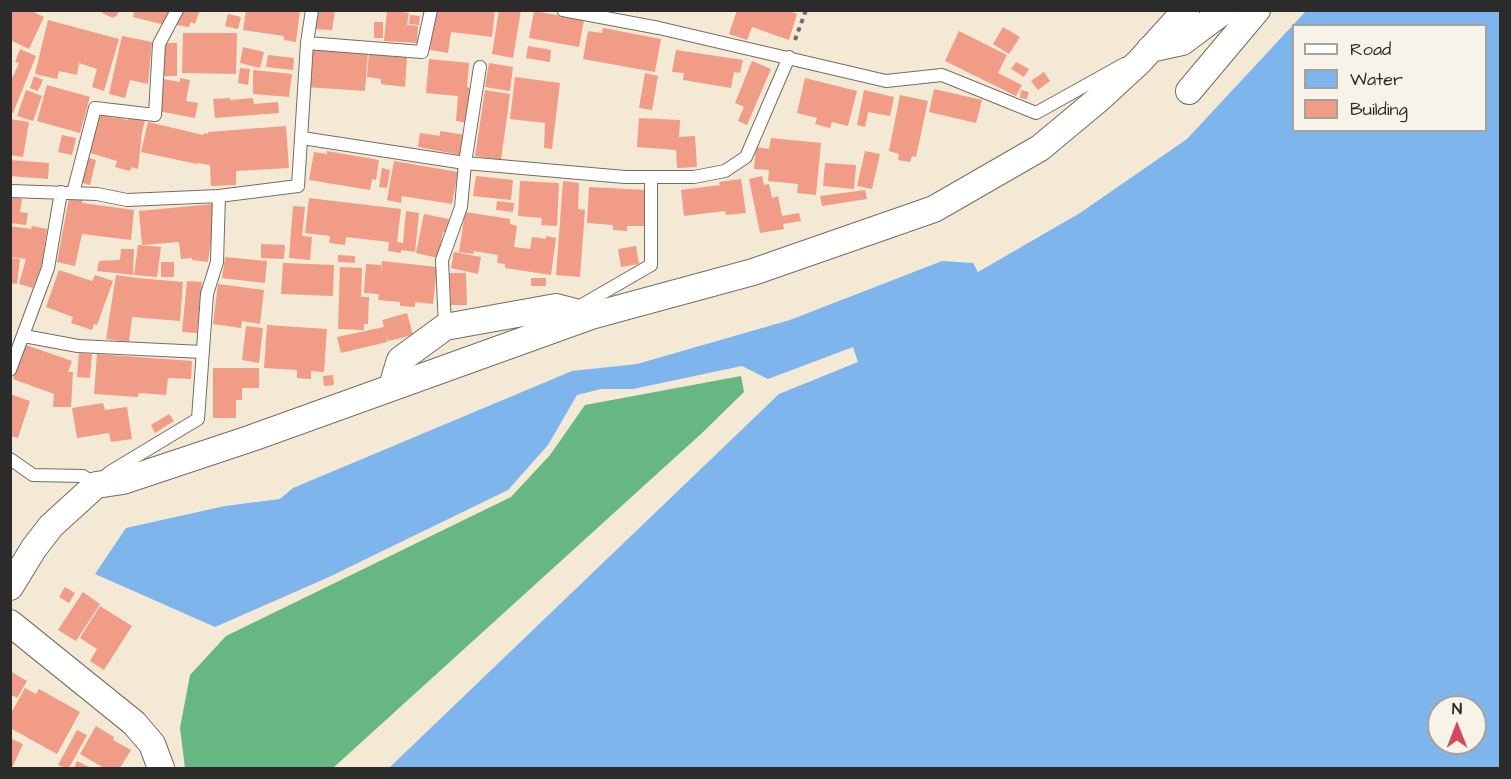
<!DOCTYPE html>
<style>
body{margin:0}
#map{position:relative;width:1511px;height:779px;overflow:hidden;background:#f4e9d4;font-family:"Architects Daughter",sans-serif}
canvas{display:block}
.frame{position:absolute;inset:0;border:12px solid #2b2b2b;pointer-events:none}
.legend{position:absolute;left:1292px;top:24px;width:195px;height:108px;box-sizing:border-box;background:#f7f3e8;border:2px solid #a5a39c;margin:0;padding:8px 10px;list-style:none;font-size:18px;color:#2b2b2b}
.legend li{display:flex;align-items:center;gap:12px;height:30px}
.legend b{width:30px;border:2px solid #a5a39c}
.north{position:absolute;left:1427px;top:695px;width:60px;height:60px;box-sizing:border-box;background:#f7f3e8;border:2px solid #a5a39c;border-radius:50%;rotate:0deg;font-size:16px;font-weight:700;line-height:24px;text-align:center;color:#2b2b2b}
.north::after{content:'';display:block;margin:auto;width:21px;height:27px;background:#d1495b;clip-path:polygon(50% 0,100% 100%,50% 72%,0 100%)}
</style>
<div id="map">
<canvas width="1511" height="779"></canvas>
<div class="frame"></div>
<ul class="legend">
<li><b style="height:8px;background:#fff"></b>Road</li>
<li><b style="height:16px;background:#7eb5ed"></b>Water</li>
<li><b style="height:16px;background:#f09c87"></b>Building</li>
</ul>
<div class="north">N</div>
</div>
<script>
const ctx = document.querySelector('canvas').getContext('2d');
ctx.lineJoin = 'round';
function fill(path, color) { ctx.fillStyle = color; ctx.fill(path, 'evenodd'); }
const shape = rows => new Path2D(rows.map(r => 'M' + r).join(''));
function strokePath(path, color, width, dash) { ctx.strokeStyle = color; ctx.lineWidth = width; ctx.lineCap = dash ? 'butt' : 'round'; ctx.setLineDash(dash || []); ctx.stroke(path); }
const forest = shape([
 [741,376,744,392,702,433,333,768,185,768,180,728,190,675,226,636,511,497,550,455,585,405]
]);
const water = shape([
 [1306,11,1500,11,1500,768,389,768,779,394,858,362,853,347,768,379,742,366,633,389,601,389,577,395,548,445,508,490,329,577,215,627,95,574,126,528,225,506,280,499,293,488,572,371,637,364,790,320,942,261,973,263,978,272,1080,213,1187,139],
 [1294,26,1486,26,1486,130,1294,130],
 [1439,707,1475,707,1475,743,1439,743]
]);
const building = shape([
 [10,10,30,10,44,17,29,49,10,40],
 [103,10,120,10,116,17,114,16,113,18,102,13],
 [134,10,169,10,165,25,133,17],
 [181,10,200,10,195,24,191,22,189,27,176,25],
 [246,10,300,10,296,42,284,40,284,36,243,30],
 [316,10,335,11,332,30,313,29],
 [387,10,409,13,407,25,418,26,417,43,384,41],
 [436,10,495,10,492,37,451,32,448,53,430,50],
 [499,10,521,10,513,58,492,54],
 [737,10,787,10,797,14,789,40,752,27,747,40,729,34],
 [534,11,584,20,579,47,529,38],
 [228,14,241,17,238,29,225,26],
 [410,15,420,16,419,25,409,24],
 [48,20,119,39,104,91,92,87,97,69,79,63,77,75,59,71,57,79,35,74],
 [374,22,383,22,383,38,374,38],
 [1003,27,1020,37,1009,54,993,44],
 [603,28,661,39,655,72,583,59,588,31,602,33],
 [959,31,1007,55,998,73,1022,85,1016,96,945,61],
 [183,33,237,33,236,74,182,73],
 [122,36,152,42,148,84,130,80,125,98,109,94],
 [163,43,177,43,177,76,163,76],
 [528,46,551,50,550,62,526,58],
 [243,47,264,52,260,68,240,63],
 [308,47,368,52,365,91,306,87],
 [20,49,36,56,13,113,10,112,10,83,19,63,15,62],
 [676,50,743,60,740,73,734,72,731,88,683,80,684,73,672,72],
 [369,53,407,57,405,87,381,84,381,79,367,77],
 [268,55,294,58,293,70,266,67],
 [429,59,469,63,467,87,470,88,467,123,456,121,458,96,426,93],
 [752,61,771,69,747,125,738,121,744,107,735,103],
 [1016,62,1029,69,1024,77,1011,69],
 [489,63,513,67,510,91,485,87],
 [240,68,250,69,248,85,238,83],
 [253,70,292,74,289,97,253,94],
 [1044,72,1050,81,1038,90,1031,81],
 [645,73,658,76,652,110,639,108],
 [34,76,43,80,38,91,30,88],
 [515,77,560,83,552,149,544,148,545,123,510,119],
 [180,78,190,80,186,101,198,103,195,118,158,111,163,79,180,82],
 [805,78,857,91,848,126,832,122,830,128,815,124,817,118,797,113],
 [47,85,90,97,80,133,37,121],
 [934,89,982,100,976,123,929,112],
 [26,90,42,96,33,121,17,116],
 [485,90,510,94,501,160,475,156],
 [864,90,894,97,890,116,868,112,865,127,857,125],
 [1021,90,1029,92,1027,99,1020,98],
 [900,95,928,101,916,157,912,156,910,162,898,160,899,154,889,151],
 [230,98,230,100,253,98,254,104,278,102,279,113,215,118,213,99],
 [97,114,115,118,115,117,128,120,129,117,145,121,142,132,138,169,132,167,130,171,115,167,117,161,87,152],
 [639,118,680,120,679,137,695,136,697,167,677,168,676,150,637,147],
 [10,119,29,122,23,157,10,155],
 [148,122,203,135,204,133,208,134,208,132,286,126,289,168,236,171,236,185,211,186,210,165,197,163,197,164,141,152],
 [440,131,465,135,461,155,418,147,420,133,440,136],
 [62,135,76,138,72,155,58,152],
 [771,138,821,143,816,195,797,193,798,184,768,181,769,170,754,169,756,147,769,149],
 [327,151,379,160,376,180,372,179,370,190,309,180,314,152,327,154],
 [865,151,880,154,872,189,857,186],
 [86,157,96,160,90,185,79,182],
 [10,160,49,163,48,179,10,176],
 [394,161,458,172,452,204,402,196,401,203,387,200],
 [825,163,856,165,854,189,823,186],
 [382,168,390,170,387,188,379,187],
 [476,176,513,180,511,200,473,196],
 [762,176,764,185,769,184,772,198,778,196,782,216,799,213,801,221,783,224,784,229,760,233,749,179],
 [741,179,746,213,726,215,725,211,684,216,681,190,720,185,719,182],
 [520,181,559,183,557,226,541,225,542,218,518,216],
 [563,181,579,183,578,209,585,210,580,277,556,275],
 [589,187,646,190,644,226,627,226,627,231,613,230,613,225,587,223],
 [865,190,867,199,822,206,820,196],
 [10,197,22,199,20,212,28,213,26,225,10,223],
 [69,198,83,200,82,203,134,210,131,240,82,234,75,266,57,262],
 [309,198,401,209,397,242,403,243,406,211,419,213,415,252,401,250,401,253,388,251,389,242,346,237,345,245,329,243,330,236,305,233],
 [497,201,514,203,513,212,496,210],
 [213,204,214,220,208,262,192,260,192,258,181,259,179,242,142,245,139,211],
 [293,206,305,207,302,236,312,237,310,260,289,258],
 [465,212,510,219,510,224,517,226,514,247,530,249,532,237,546,239,546,236,556,238,551,275,505,268,505,264,497,263,498,255,474,251,473,254,459,252],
 [424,214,449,219,446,232,443,232,438,258,416,253],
 [10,226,31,229,32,226,47,229,42,264,33,288,19,284,26,259,10,257],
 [261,244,285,245,284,259,261,258],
 [138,245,161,247,157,277,134,275],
 [636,246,639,264,621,267,618,249],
 [121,249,134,249,133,275,97,271,99,261,120,260],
 [454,252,481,257,478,274,451,268],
 [338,255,355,256,355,263,338,262],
 [225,257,267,261,265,283,222,278],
 [10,258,20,259,17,284,10,283],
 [382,261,437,267,433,304,415,302,415,307,400,306,400,302,378,300,379,294,364,293,366,264,381,265,381,276],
 [161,262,174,262,174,277,161,277],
 [283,263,334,265,333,296,281,294],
 [340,267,362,268,361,297,369,297,368,324,364,324,364,330,338,329],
 [59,270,92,281,95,275,113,281,97,325,94,324,92,330,71,323,73,317,46,307],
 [449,273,466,273,467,305,451,305],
 [116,275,137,278,183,282,180,321,132,317,129,342,106,339],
 [531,278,546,278,546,286,531,286],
 [187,281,202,282,197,333,182,332],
 [218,284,264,290,260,324,242,321,241,328,213,324],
 [407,313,413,335,388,341,386,335,387,342,341,353,337,337,384,327,382,320],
 [267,325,327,329,324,372,311,371,311,379,297,378,297,370,264,368],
 [246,326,263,328,259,363,242,360],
 [26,345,72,361,68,372,73,372,71,407,53,407,54,394,13,379],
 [79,353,92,354,90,378,77,377],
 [97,354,192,361,191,379,168,378,166,395,139,393,138,397,94,394],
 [213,368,259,368,259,388,242,388,242,400,236,400,236,418,213,418],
 [333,375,334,385,324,386,323,376],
 [10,394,30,401,18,438,10,436],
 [103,403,105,410,127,407,132,439,111,442,109,433,77,438,72,408],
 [169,414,174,421,155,433,151,425],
 [65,587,75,593,69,603,59,597],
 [83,592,100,604,76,641,58,630],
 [100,606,132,626,104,670,90,661,97,649,80,638],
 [10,671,27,681,17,698,10,694],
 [25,688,36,694,39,689,80,712,57,754,10,728,10,715],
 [96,726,114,737,113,740,131,750,120,768,104,768,80,754],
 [77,730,87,735,69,768,66,768,58,765],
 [10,738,23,744,12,768,10,768],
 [77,761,89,767,88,768,74,768]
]);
const path = shape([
 [795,40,806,10]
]);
const service = shape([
 [563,10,659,28,886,81,942,75,1036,113,1124,64],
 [307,43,312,10],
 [302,138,465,163,625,177,694,177,725,171,746,157,789,57],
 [10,191,97,194,127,200,219,196,298,186,307,43,422,52,431,10],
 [73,193,95,108,155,115,159,44,177,10],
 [575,309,651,265,651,177],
 [445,327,442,260,461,207,465,163,480,67],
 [24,336,78,346,203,352],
 [10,370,48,268,61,192],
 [10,459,33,475,83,476,96,485,110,472,198,419,207,294,217,262,219,196]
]);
const minor = shape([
 [1150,49,1182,42,1225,10],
 [1189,91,1257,10],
 [392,386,400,360,445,327,556,307,591,316],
 [10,587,34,548,51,526,96,485,123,481,252,438,591,316,753,272,934,209,1040,148,1100,98,1139,62,1186,10],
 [10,623,134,723,152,744,161,768]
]);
fill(forest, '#66b783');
fill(water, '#7eb5ed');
fill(building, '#f09c87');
strokePath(service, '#716e66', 14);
strokePath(minor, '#716e66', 28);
strokePath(path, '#716e66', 4, [4.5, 4.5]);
strokePath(service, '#fff', 12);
strokePath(minor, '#fff', 26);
</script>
